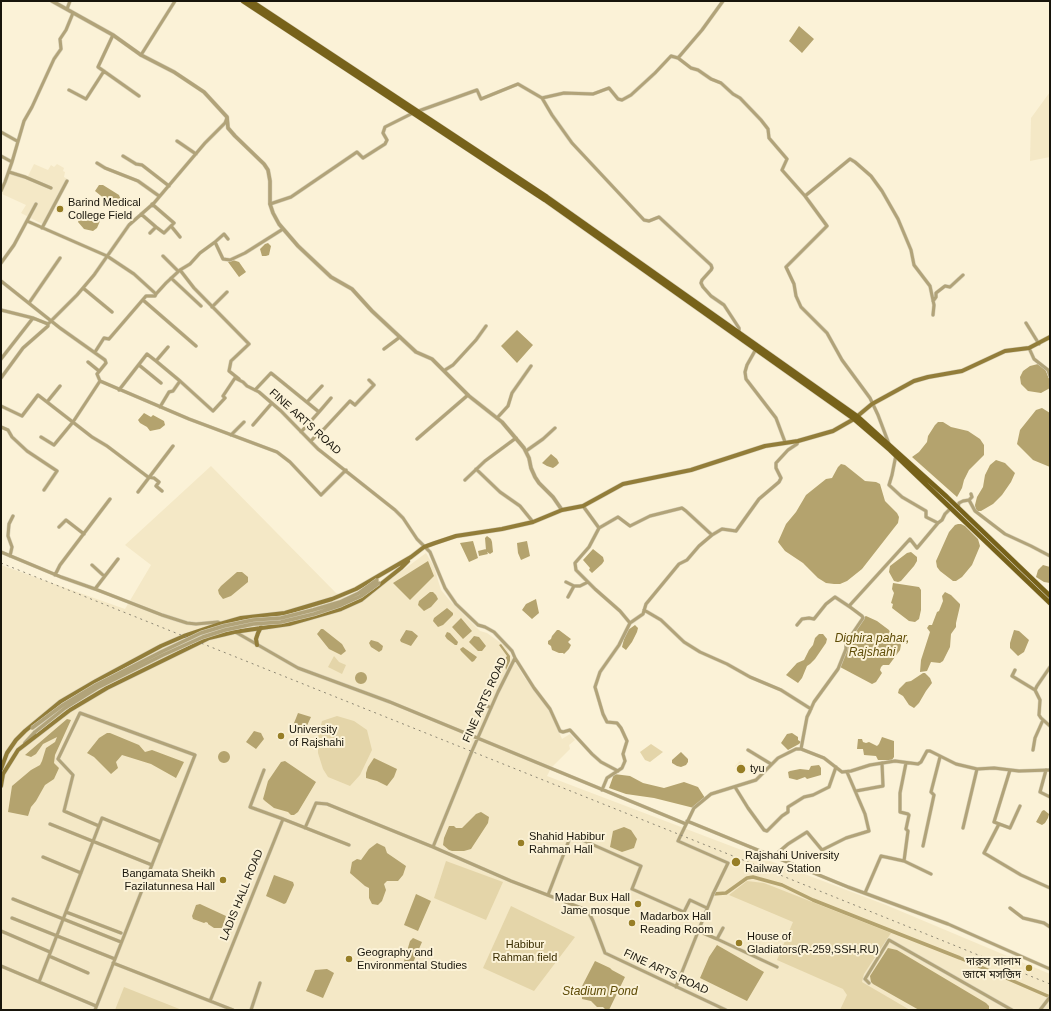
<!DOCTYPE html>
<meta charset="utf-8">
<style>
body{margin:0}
#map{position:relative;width:1051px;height:1011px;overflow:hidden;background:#fbf2d7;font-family:Arial,sans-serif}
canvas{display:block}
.frame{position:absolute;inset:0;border:2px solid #18150b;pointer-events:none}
</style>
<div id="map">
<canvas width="1051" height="1011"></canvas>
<div class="frame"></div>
</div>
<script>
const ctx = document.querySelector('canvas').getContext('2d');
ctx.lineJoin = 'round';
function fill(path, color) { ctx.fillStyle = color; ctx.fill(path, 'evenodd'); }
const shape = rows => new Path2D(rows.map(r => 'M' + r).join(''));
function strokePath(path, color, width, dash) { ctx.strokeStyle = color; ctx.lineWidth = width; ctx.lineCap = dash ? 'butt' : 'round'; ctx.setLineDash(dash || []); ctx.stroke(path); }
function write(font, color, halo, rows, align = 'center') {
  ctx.font = font + ' Arial,"Noto Sans Bengali",sans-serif'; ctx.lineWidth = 4; ctx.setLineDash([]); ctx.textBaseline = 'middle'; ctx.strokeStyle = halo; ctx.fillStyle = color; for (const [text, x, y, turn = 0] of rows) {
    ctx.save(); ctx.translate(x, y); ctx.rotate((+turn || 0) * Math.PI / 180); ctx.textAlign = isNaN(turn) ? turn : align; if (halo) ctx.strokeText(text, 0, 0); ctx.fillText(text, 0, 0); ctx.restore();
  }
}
const built = shape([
 [1050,92,1050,157,1030,161,1031,118],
 [34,164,48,170,51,165,54,167,57,164,64,168,63,171,65,172,64,177,69,180,44,225,21,213,26,205,2,194,10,170,28,176],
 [211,466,336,593,360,602,426,553,434,567,441,590,451,602,480,631,487,633,505,646,524,677,550,711,562,739,570,734,575,740,569,745,570,749,551,768,547,776,886,905,1050,974,1050,1010,1,1010,1,812,2,775,1,771,1,565,125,609,151,565,125,545],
 [740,761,746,767,741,772,735,766]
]);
const green = shape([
 [334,656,339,662,346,665,342,674,328,667],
 [337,716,354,721,367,730,372,750,360,775,350,786,328,777,323,769,318,753,318,737,322,721],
 [651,744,663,752,650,762,645,760,640,752],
 [446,861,503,882,486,920,434,898],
 [747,881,764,883,891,933,864,974,862,982,910,1010,840,1010,847,995,843,989,777,960,793,922,729,895],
 [511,906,575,937,534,991,483,968],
 [124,987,182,1010,115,1010]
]);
const water = shape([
 [799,26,814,39,802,53,789,41],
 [99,185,103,185,119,195,121,200,117,205,114,205,106,200,95,191],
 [84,211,100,221,97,228,93,231,84,229,78,222,81,215],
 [268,243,271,246,269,255,266,256,262,256,260,249,265,244],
 [233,260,239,262,246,272,239,277,228,262],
 [517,330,533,345,517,363,501,346],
 [1038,364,1045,369,1050,381,1050,388,1041,393,1028,391,1021,384,1020,377,1023,371,1030,366],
 [1042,408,1050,413,1050,467,1033,460,1017,444,1020,430,1036,410],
 [144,413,151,417,153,415,164,421,165,425,160,429,150,431,147,427,140,423,138,420],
 [938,422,943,422,951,427,968,431,980,439,984,445,984,455,969,470,964,480,962,488,957,497,912,457,919,452,927,442,928,436,935,425],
 [551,454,557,459,559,463,556,466,553,468,547,466,542,463],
 [996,460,1005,463,1015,473,1011,482,1002,495,993,504,981,511,976,511,975,505,977,497,983,487,985,475,990,465],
 [841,464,845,465,865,481,876,482,880,484,885,501,897,513,899,517,898,523,894,528,862,569,847,581,840,584,834,584,826,583,818,578,803,563,785,551,778,542,786,524,796,512,806,495,826,479,832,478,838,467],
 [958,524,961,524,965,526,978,539,980,546,972,565,962,577,956,581,953,581,940,571,937,567,936,561,949,532,955,525],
 [487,536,491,539,492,542,493,552,490,554,487,552,488,554,479,556,478,551,486,549,486,550,485,538],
 [473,541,478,558,469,562,460,543],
 [527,541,530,556,521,560,518,553,517,543],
 [593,549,603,557,604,561,602,564,592,573,589,570,590,568,583,560],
 [911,552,917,557,917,561,914,566,901,581,898,582,894,581,889,572,890,566,907,553],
 [428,561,434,576,410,600,393,583],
 [1043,565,1050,567,1050,583,1044,582,1036,577,1038,570],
 [237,572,242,572,248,577,248,582,231,596,223,599,219,594,218,590,221,586],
 [893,583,919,587,921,590,921,610,919,619,915,622,909,621,892,608,893,604,891,603,894,593,892,589],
 [430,592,433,592,436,595,438,599,431,607,424,611,418,605,419,601],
 [945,592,951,595,960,604,960,606,956,623,956,627,951,634,950,647,943,661,940,663,931,662,927,671,920,672,921,660,930,632,927,628,929,625,932,625,937,612,939,611,943,601,942,596],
 [536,599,539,613,532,619,522,610,526,604],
 [447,608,453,613,453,615,443,625,438,627,433,621,434,618],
 [866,616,877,621,889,630,892,636,894,639,897,638,901,645,900,650,889,665,883,665,881,667,880,670,882,673,876,682,872,684,840,667,847,649,848,642,864,617],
 [461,618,472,631,463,639,452,627],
 [635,625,638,628,637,632,632,642,626,650,622,647,625,635,628,630],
 [321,629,323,629,342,644,346,651,341,655,329,649,317,634],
 [406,630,412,631,418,636,411,646,401,642,400,640],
 [557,630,559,630,571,639,568,642,571,645,569,649,564,654,563,653,559,653,552,650,551,646,548,644,548,641,551,639,552,636],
 [1014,630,1019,631,1029,640,1024,652,1018,656,1010,648,1010,643],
 [447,632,450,633,458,642,457,645,455,645,447,639,445,636],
 [819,634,823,634,827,639,826,643,815,659,810,664,807,666,802,678,798,683,786,675,797,663,804,660,809,650,813,645,815,638],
 [474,636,479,637,486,646,482,651,478,651,469,642],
 [371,640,378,642,383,646,382,650,379,652,371,647,369,643],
 [501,644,510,656,510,661,506,670,504,660,507,656,499,645],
 [463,647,477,657,474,661,472,662,461,651,460,649],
 '355 678a6 6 0 1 1 12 0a6 6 0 1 1-12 0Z',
 [923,673,925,673,930,678,932,683,926,691,919,703,914,708,909,705,903,696,898,693,899,689,906,682,911,681],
 [298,713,311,717,304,732,292,728],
 [67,719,71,720,55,755,54,763,59,768,54,779,45,785,36,801,31,807,28,816,8,812,12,786,31,770,40,765,42,761,46,748,55,742,57,737,43,744,36,754,31,757,25,755],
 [254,731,261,733,264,739,256,749,246,742],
 [107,733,110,733,139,745,145,752,152,750,184,762,176,778,151,764,122,755,116,762,118,768,111,774,94,757,87,753,99,738],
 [792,733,798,737,798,740,801,742,799,744,788,750,781,743,787,734],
 [882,737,894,741,894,757,892,760,878,760,876,756,864,755,863,749,857,749,858,739,862,739,863,742,866,743,869,742,877,746,879,744],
 '218 757a6 6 0 1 1 12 0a6 6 0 1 1-12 0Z',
 [681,752,688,759,688,762,686,765,681,767,677,766,672,763,672,760],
 [374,758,397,769,394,777,387,786,377,781,366,778,366,773,368,767],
 [285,761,316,782,298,812,294,815,291,815,288,812,274,808,265,801,263,799,268,781,281,762],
 [819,765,821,768,821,775,807,779,805,777,797,780,789,778,788,772,790,771,800,769,809,770,811,766],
 [614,774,630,776,643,783,664,788,684,782,698,787,705,798,694,808,654,798,626,794,609,788],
 [1044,810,1049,814,1048,818,1045,823,1042,825,1036,822,1042,811],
 [481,812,489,817,488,823,471,849,464,851,452,851,449,850,443,845,444,838,449,826,454,826,456,828,462,828,476,814],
 [624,827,631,830,637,839,634,848,622,852,610,847,613,831],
 [377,843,385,847,387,853,406,866,403,875,398,881,387,881,384,884,386,890,382,901,378,905,372,904,369,898,369,888,365,886,350,873,352,862,357,859,361,860,369,849],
 [274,875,293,882,294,885,286,903,284,904,266,896],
 [416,894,431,901,418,931,404,925],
 [200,904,226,916,222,928,214,928,208,924,208,923,206,922,204,923,193,919,192,916,196,905],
 [413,938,422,942,412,965,408,969,402,968,410,941],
 [717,945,764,972,747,1001,700,978,709,957],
 [888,948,897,950,986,1003,989,1006,989,1010,919,1010,873,984,871,982,870,976],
 [595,961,610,968,612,970,625,977,609,1010,606,1010,603,1007,597,1007,591,1001,582,999,582,994,579,992],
 [327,969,334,973,323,998,306,991,315,970]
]);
const canal = shape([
 [713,894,726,893,747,878,753,877,782,885,813,900,960,958,1050,997]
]);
const minor = shape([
 [67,9,70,1],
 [113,35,98,67,139,96],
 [141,55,175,1],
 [678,58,702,30,723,1],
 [69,90,86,99,104,71],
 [542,98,552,115,572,143,644,220,649,221,659,217,711,265,712,268,711,270,702,280,701,283,703,287,711,296,724,305,739,328,739,333],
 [1,132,17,141],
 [177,141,196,154],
 [1,156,12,162],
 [123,156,136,164,142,165,169,186],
 [97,163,105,168,138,181,159,196],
 [9,172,25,177,51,188],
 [1,191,5,182,12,162,24,121,32,107,54,59,61,49,60,39,66,30,73,13],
 [805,196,850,159,855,162,871,176,882,191,898,219,911,250,914,265,930,286,934,305,933,315],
 [152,204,174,223,164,233,156,227],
 [270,204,291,197,357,152,363,158,385,144,387,140,383,133,385,127,413,113,477,90,481,99,518,84,542,98,564,93,593,94,609,88,618,99,622,100,631,95,655,73,671,56,678,58,691,68,698,70,711,79,721,83,733,94,740,98,761,120,768,129,769,138,787,159,782,170,805,196,827,226,786,267,794,284,796,296,801,307,827,333,842,360,870,398,878,415,889,444],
 [141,214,156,227,150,233],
 [27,221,107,256,134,274,156,294,166,283,180,270,190,264,200,253,215,242,223,259,230,260,245,253,283,229],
 [171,226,180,237],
 [42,228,67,181],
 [215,242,224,234,228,239],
 [163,256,178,271],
 [1,263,14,245,36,204],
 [180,270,194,288,249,344,231,361,229,371,239,379],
 [171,278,201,306],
 [1,281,60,328,105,360,106,363,97,374,100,381],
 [83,288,112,312],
 [143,300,196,346],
 [933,301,936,297,936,293,945,286,950,287,963,275],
 [29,303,60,258],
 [212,307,227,292],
 [1,310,33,318,1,359],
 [33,318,48,324],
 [1026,323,1039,344],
 [1029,348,1034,359,1048,370,1050,376],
 [384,349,400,337],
 [756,349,747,365,745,372,746,379,776,418,785,442],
 [95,352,104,338,109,339,146,296,155,296,156,294],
 [156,361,180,381],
 [88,362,99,371],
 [139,365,161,383],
 [445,370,453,365,476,340,486,326],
 [1,378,23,348,48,326,48,324,77,295,94,275,129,225,154,203,205,143,225,123,227,118],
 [119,390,147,354,156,361,168,347],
 [255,390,271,373,319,412,301,432],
 [47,402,60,386],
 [307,402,322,386],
 [1,406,22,416,38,395,92,437,107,446,148,477,154,478,159,482,156,486,162,491],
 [160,407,169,392,173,391,180,381,213,411,225,398,223,396,235,378,243,382,247,386,259,392,281,411,318,449,395,510,403,518,417,539,430,552,445,588,456,604,478,625,485,627,494,632,512,651,515,658,498,692,472,751,433,847,511,881,584,909,588,911,593,921,605,953,726,1010],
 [319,412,331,398],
 [497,418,508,406,512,393,531,366],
 [253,425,272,403],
 [1,427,8,430,12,437,27,451,57,471,44,490],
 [231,435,244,422],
 [41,437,54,445,73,422,100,381,189,419,277,452,290,462,321,495,346,470],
 [417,439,468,395],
 [311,441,320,431,324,429,350,401,355,405,374,385,369,380],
 [526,451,543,439,555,428],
 [896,455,892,475,889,485,902,497,926,511,926,517,938,523,942,520,945,514,951,508],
 [476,469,500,492,520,506,533,522],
 [465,480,485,461,516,438],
 [138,492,173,446],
 [969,500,972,497,971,494],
 [583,506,599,528,589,547,575,563,576,570,595,589,620,611,630,623,619,645,600,672,595,687,603,714,607,722,617,723,621,728,627,741,623,754,625,761,622,768,607,778,602,790],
 [958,507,959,503,963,501,969,500,975,511,1005,534,1031,546,1050,556],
 [59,527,66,520,84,534],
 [599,528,618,517,630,526,650,516,682,508,686,511,712,535,699,546,687,560,679,564,646,604,643,614,630,623],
 [712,535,722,529,736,531,759,499,779,482,781,478,776,468,776,463,788,450,797,444,798,441],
 [1,552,61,577,95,589,162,615,187,623,196,624,218,622,298,668,390,702,686,824],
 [10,556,12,547,8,536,9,524,13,516],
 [92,565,104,576],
 [55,575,60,565,110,499],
 [566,582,574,586,580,586,588,582],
 [95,589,118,559],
 [568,597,574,586],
 [644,610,661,620,684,642,700,652,727,664,750,677,781,690,811,709],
 [797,625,802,619,809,618,814,619,826,604,835,597,850,607],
 [515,658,534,688,550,709,560,731,563,732,570,730,592,754,601,762,618,771],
 [1050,667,1037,686,1035,690,1040,700,1039,715,1041,718,1050,726],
 [1015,670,1012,676,1035,690],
 [482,703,491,708],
 [801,749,807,717,810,711,814,702,838,669,846,649,846,643,863,618,862,616,850,607,850,605,910,539,917,548,938,523],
 [748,750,771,764],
 [1033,750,1035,738,1043,720],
 [906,763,900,793,900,812,908,814,909,815,906,829,908,831,904,861,931,874],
 [264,770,250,807,283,819],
 [1010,770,994,822,1010,828,1020,806],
 [1046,770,1040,792,1050,797],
 [735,787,748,808,764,830,767,831,782,816,788,812,788,807,804,797,813,795,829,787,836,767],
 [856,791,883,786,882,763],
 [687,821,848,887,948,924,1050,969],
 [50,824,152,865],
 [999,824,984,853,1021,875,1050,888],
 [305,828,316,803,327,804,433,847],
 [963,828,977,769],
 [923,846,934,795,931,792,940,757],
 [774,856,788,844,807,832,822,850,846,838,869,831,865,814,847,772],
 [43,857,81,873],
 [865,893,881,856,904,861],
 [548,895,571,835,641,866,632,889,684,912,690,900,707,908],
 [13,899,121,942],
 [1010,908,1023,918,1044,923,1050,927],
 [66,912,121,933],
 [12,918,115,959],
 [1,931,50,952],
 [698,931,717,939,723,928],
 [717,939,777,967],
 [49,956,88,973],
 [113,963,233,1010],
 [1,966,96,1006],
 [39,982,102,818,161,842],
 [869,983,865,979,889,940,1012,1010],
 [676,987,713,894,728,863,678,841,694,808,711,794,756,780,778,758,796,749,801,749,824,758,842,772,851,771,870,765,895,761,918,764,921,762,927,751,930,751,956,764,977,769,994,768,1019,771,1050,770],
 [210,1001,283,819,349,845],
 [95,1010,195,755,80,713,58,759,73,775,64,811,99,826],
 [251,1010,260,983],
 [1040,1010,1050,997]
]);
const tertiary = shape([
 [52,1,113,35,141,55,174,72,204,92,227,117,228,128,235,136,264,164,268,170,270,181,270,204,273,213,279,224,298,246,331,277,352,289,372,311,416,352,432,359,469,396,502,422,524,448,529,458,531,468,535,477,539,483,553,497,562,510],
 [25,743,35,732]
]);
const secondary = shape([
 [257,645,256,639,258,633,261,627],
 [1,769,7,753,16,740,25,731,60,702,96,681,161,646,184,636,220,624,241,618,285,613,332,599,356,589,411,557,424,547,435,543,456,536,502,529,533,522,562,510,583,506,623,484,691,470,765,446,798,441,833,431,854,419,872,404,914,381,928,377,962,371,1005,351,1029,348,1050,337],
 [1,786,3,774,18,750,70,710,107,688,209,638,234,632,289,624,341,609,361,600,401,568,408,561]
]);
const primary = shape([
 [243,1,545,200,854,419,890,450,1050,603],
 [251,1,547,197,857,416,947,497,1050,596]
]);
const rail = shape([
 [1,563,738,858,1050,984]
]);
const tertiaryBridge = shape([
 [32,728,63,705,96,685,161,652,201,633,224,626,253,620,281,618,313,610,340,602,359,593,377,580],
 [35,732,65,708,97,688,163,655,203,637,225,630,253,624,281,622,314,614,341,605,361,596,379,583]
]);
const markers = [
 [60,209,4,"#977e26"],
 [281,736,4,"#977e26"],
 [741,769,5,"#977e26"],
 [521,843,4,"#977e26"],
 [736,862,5,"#977e26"],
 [223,880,4,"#977e26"],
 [638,904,4,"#977e26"],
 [632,923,4,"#977e26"],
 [739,943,4,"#977e26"],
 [349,959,4,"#977e26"],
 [1029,968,4,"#977e26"]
];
const poiNames = [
 ["Barind Medical",68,203],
 ["College Field",68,216],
 ["University",289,730],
 ["of Rajshahi",289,743],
 ["tyu",750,769],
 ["Shahid Habibur",529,837],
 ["Rahman Hall",529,850],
 ["Rajshahi University",745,856],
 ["Railway Station",745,869],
 ["Bangamata Sheikh",215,874,"right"],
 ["Fazilatunnesa Hall",215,887,"right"],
 ["Madar Bux Hall",630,898,"right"],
 ["Jame mosque",630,911,"right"],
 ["Madarbox Hall",640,917],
 ["Reading Room",640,930],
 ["House of",747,937],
 ["Gladiators(R-259,SSH,RU)",747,950],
 ["Geography and",357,953],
 ["Environmental Studies",357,966],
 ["দারুস সালাম",1021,962,"right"],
 ["জামে মসজিদ",1021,975,"right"]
];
const streetNames = [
 ["FINE ARTS ROAD",305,422,42],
 ["FINE ARTS ROAD",485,700,-66],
 ["LADIS HALL ROAD",242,895,-68],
 ["FINE ARTS ROAD",666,972,25]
];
const parkNames = [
 ["Habibur",525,945],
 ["Rahman field",525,958]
];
const waterNames = [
 ["Dighira pahar,",872,639],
 ["Rajshahi",872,653],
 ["Stadium Pond",600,992]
];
fill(built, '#f4e8c6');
fill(green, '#e4d5a9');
fill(water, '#b4a36e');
strokePath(canal, '#b4a36e', 3.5);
strokePath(minor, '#d7cfb6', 4);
strokePath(tertiary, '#d7cfb6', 4.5);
strokePath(secondary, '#d7cfb6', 5);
strokePath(primary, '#d7cfb6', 5.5);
strokePath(minor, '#b1a379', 3);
strokePath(tertiary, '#b1a379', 3.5);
strokePath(secondary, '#927d39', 4);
strokePath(primary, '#77621a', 4.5);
strokePath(rail, '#8d8774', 1, [2, 4]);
strokePath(tertiaryBridge, '#d7cfb6', 4.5, []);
strokePath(tertiaryBridge, '#b1a379', 3.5);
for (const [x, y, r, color] of markers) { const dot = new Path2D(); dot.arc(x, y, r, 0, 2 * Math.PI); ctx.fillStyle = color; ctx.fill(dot); strokePath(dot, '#fbf2d7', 1.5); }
write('11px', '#18150b', '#fbf2d7', poiNames, 'left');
write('11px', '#18150b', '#fbf2d7', streetNames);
write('11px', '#392c00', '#fbf2d7', parkNames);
write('italic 12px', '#5e4b06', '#fbf2d7', waterNames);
</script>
